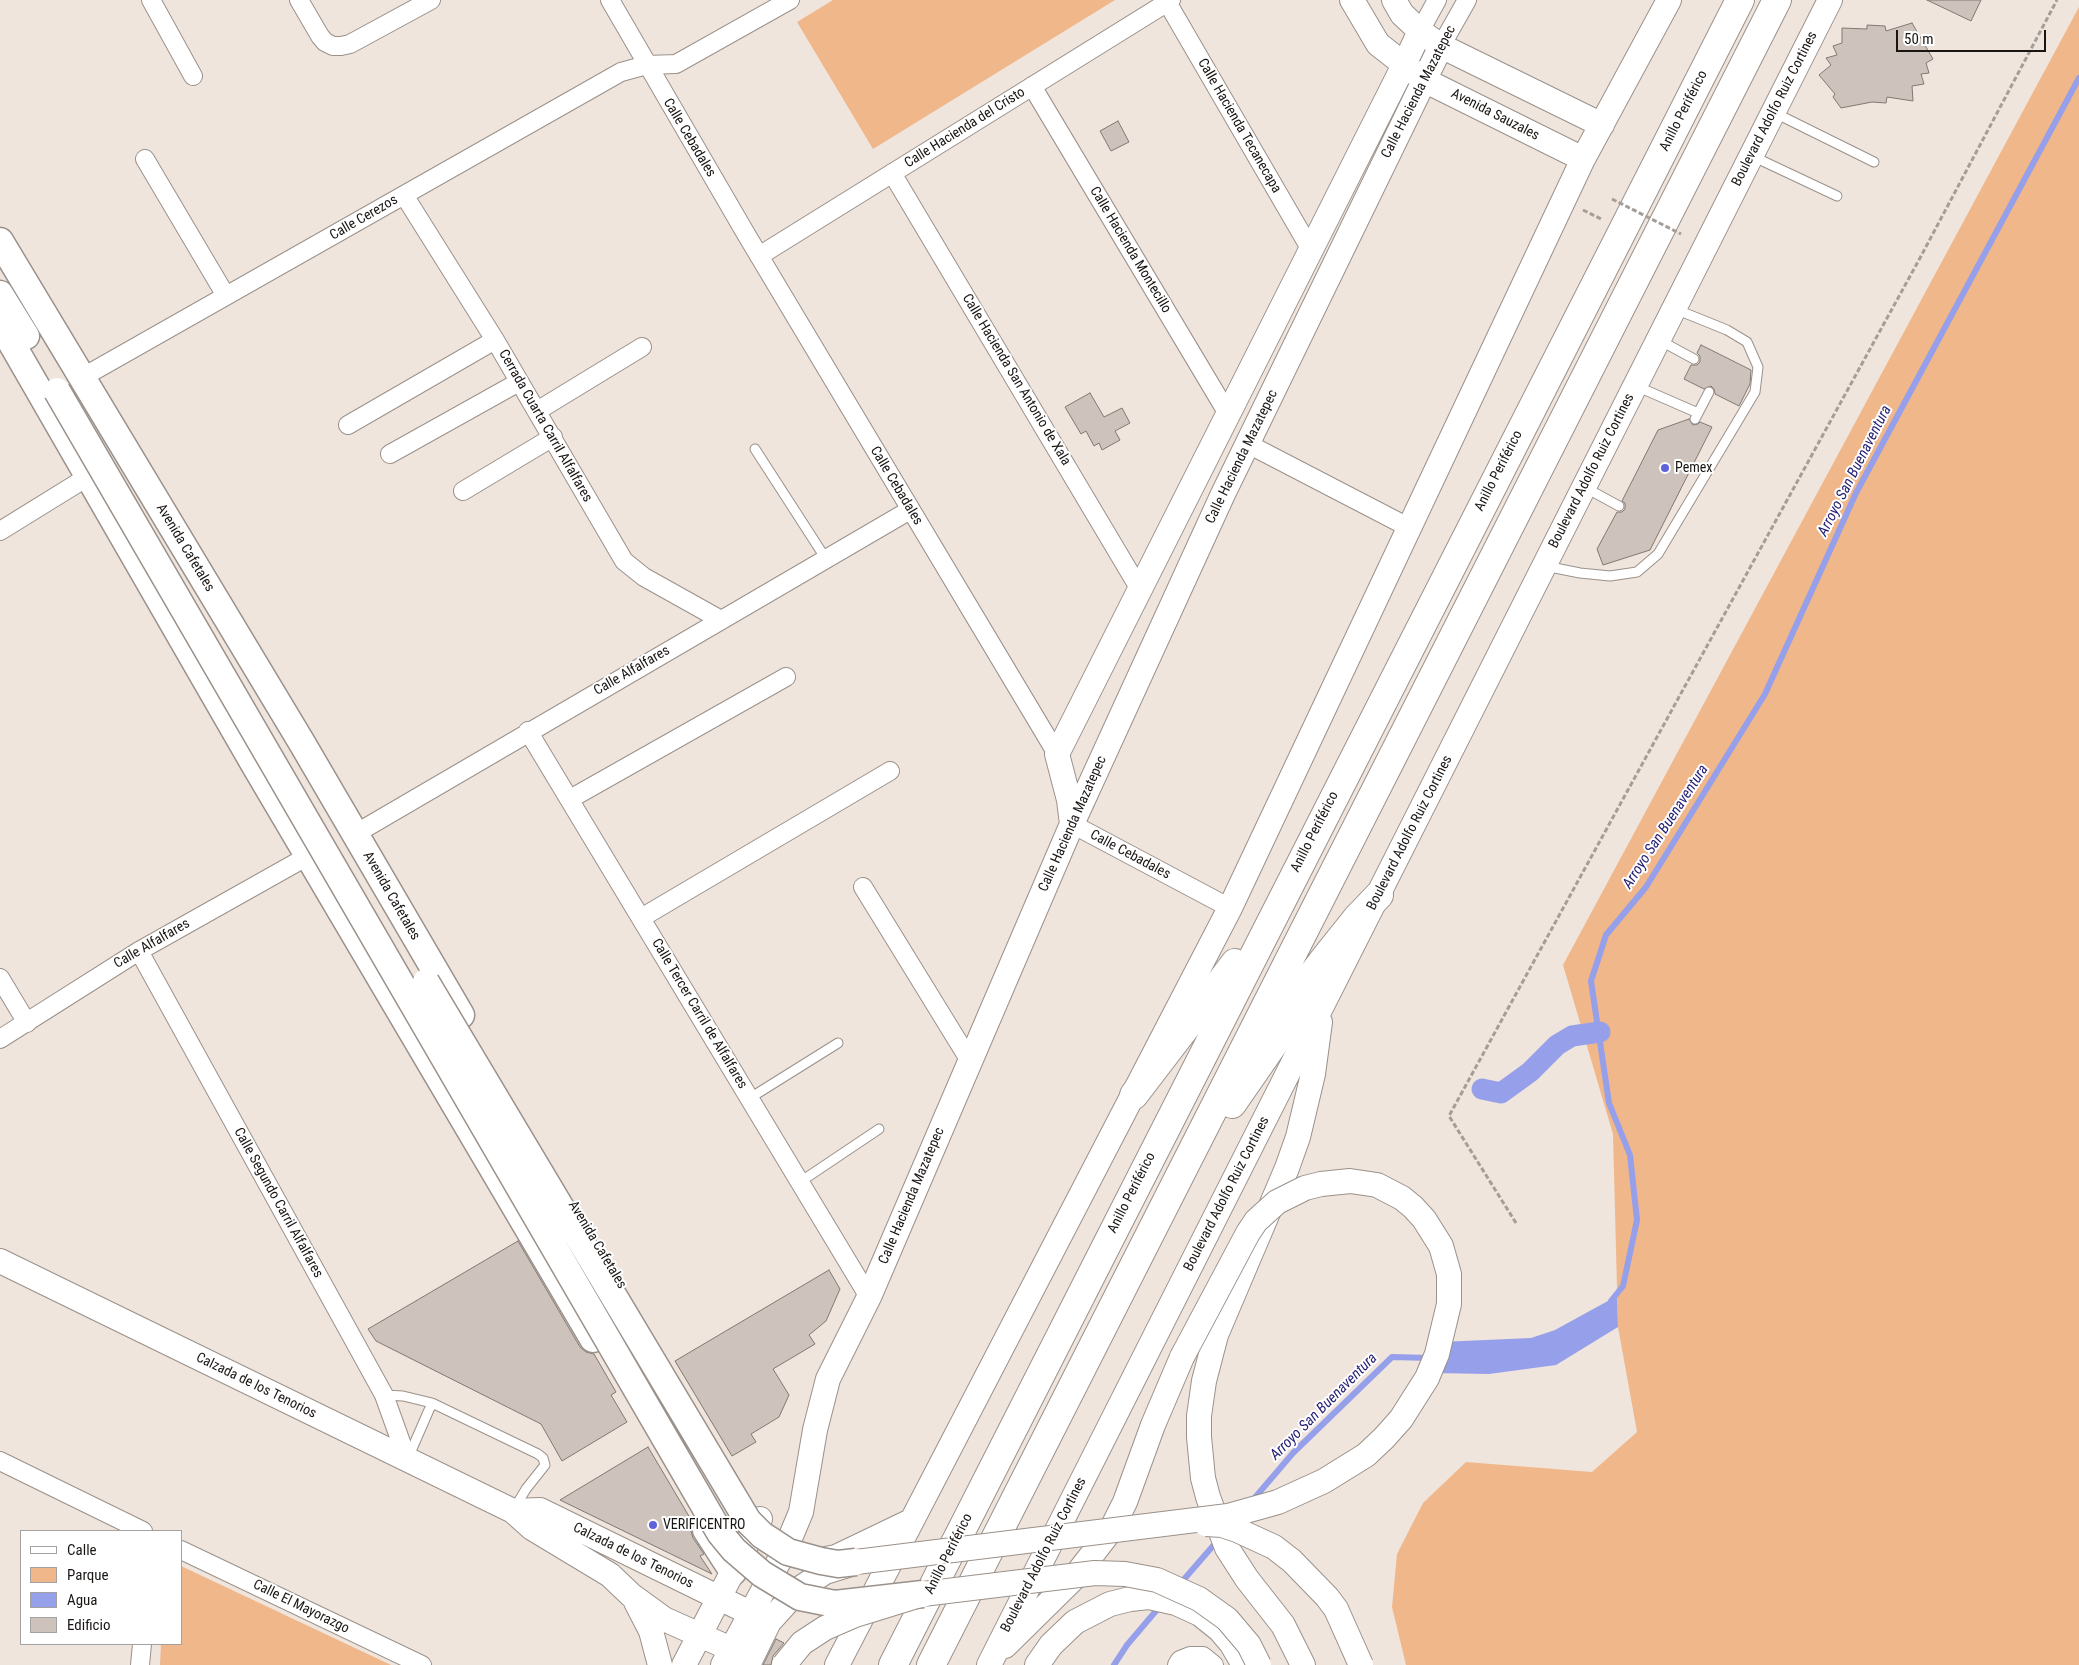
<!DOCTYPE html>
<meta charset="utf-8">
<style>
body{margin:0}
#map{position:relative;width:2079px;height:1665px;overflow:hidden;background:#efe5dd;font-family:"Roboto Condensed",sans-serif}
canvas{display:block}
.legend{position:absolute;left:20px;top:1530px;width:162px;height:115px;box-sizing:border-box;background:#fff;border:1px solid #a3a1a1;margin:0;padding:6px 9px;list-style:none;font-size:15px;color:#191513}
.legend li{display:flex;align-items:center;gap:10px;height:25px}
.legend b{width:25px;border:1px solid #a3a1a1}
.scale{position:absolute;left:1896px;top:30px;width:150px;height:22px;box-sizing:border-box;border:2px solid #191513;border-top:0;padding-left:6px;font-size:15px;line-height:18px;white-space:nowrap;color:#191513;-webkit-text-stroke:4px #fff;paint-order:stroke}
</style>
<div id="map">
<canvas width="2079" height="1665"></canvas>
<ul class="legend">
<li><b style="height:6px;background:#fff"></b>Calle</li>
<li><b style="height:14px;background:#f0b78a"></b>Parque</li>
<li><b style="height:14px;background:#969fea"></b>Agua</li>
<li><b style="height:14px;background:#cdc3bc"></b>Edificio</li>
</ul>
<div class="scale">50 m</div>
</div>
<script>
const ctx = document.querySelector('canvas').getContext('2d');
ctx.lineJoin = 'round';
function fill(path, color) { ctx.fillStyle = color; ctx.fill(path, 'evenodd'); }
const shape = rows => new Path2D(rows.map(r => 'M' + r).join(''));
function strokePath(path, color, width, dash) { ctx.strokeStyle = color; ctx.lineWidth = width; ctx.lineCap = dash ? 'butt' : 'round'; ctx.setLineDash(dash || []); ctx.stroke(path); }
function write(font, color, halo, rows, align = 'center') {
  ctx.font = font + ' "Roboto Condensed",sans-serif'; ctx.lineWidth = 4; ctx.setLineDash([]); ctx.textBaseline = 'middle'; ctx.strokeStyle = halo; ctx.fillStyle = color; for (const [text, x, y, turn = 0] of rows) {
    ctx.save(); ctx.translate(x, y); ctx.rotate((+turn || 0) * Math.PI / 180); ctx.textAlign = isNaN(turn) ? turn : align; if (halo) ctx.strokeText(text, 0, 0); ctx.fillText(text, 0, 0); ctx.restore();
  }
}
const green = shape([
 [833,0,1115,0,873,149,797,22],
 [2079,7,2079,1665,1406,1665,1392,1607,1397,1554,1423,1503,1466,1462,1592,1472,1637,1432,1618,1327,1613,1134,1563,965],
 [181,1566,391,1665,160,1665,161,1644,181,1644]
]);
const water = shape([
 [1617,1296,1618,1327,1556,1365,1489,1374,1433,1373,1440,1342,1531,1338,1555,1330]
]);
const stream = shape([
 [1611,1301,1623,1286,1637,1220,1630,1155,1609,1103,1591,981,1606,935,1646,887,1765,694,1856,493,2079,78],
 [1252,1501,1293,1453,1392,1357,1430,1358],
 [1179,1585,1219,1539],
 [1114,1665,1127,1645,1161,1605]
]);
const canal = shape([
 [1482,1089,1501,1093,1530,1072,1557,1045,1572,1036,1600,1032]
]);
const building = shape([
 [1927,0,1981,0,1971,21,1927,0],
 [1912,23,1933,59,1926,63,1929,73,1921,74,1924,84,1912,86,1913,101,1887,97,1886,103,1872,102,1841,108,1833,97,1835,94,1819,75,1831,65,1826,58,1837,55,1833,46,1842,43,1842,28,1867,29,1867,25,1885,26,1886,31,1912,23],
 [1118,121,1129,142,1111,151,1100,131,1118,121],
 [1701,345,1751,370,1750,384,1739,406,1715,394,1714,389,1711,386,1704,389,1684,379,1691,365,1697,365,1700,362,1700,356,1697,353,1701,345],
 [1090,393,1104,417,1122,408,1130,423,1115,431,1120,440,1102,450,1099,443,1094,446,1086,431,1081,434,1065,407,1090,393],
 [1689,419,1693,425,1698,424,1700,422,1712,427,1650,550,1603,565,1597,549,1617,512,1622,512,1625,509,1625,503,1622,501,1658,430,1689,419],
 [518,1241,580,1347,586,1352,594,1354,616,1392,611,1395,627,1422,562,1461,541,1424,376,1341,368,1329,518,1241],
 [829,1270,840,1289,826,1321,809,1335,815,1344,773,1369,789,1395,779,1417,751,1434,756,1442,732,1456,675,1361,829,1270],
 [648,1447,693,1523,691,1531,693,1538,704,1554,700,1556,712,1574,560,1500,648,1447],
 [776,1639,784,1643,773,1656,771,1665,763,1665,776,1639]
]);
const path = shape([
 [1583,210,1601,219],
 [1516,1223,1449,1116,1920,258,2057,0]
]);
const lane = shape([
 [1775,113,1874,162],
 [1752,156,1837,196],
 [1659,340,1694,359],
 [1636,386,1698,413],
 [1695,419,1709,392],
 [755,449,826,559],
 [1584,487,1619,506],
 [1545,566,1580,573,1610,576,1637,572,1658,554,1755,392,1758,367,1747,342,1727,330,1675,309],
 [750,1098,838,1043],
 [800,1182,879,1129],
 [384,1395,403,1396,432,1403,538,1454,543,1458,545,1465,526,1489,514,1509],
 [408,1458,432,1403]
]);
const street = shape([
 [151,0,193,76],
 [299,0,320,36,325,42,333,46,341,46,350,44,431,0],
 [610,0,746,234,1057,754],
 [1167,2,1311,250],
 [1420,31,1437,0],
 [1441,46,1467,0],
 [1032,86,1228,414],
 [145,159,226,296],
 [892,173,1139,588],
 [404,195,495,340,624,561,644,577,721,620],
 [759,256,1171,0],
 [83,377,621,72,647,65,676,64,790,0],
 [537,411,642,347],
 [348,425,495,340],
 [1248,444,1408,527],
 [390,454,519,382],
 [463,491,553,437],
 [0,531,89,476],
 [528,731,869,1297],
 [570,799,786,677],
 [1072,824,1230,908],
 [355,834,910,510],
 [863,887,970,1061],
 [641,918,890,771],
 [139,951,384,1395,407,1459],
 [0,978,27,1023],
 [0,1039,139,951,308,856],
 [0,1461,143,1531],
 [181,1550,422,1665],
 [140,1665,142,1644],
 [1177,1665,1180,1660,1190,1656,1203,1656,1214,1665]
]);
const secondary = shape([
 [1352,0,1378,44,1424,80,1583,159],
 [1394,0,1402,14,1420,31,1441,46,1602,125],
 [1072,824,1069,800,1057,754,1404,65,1420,31],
 [0,1261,513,1511,532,1528,610,1575,631,1595,664,1619,731,1649],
 [513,1511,540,1510,750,1613],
 [826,1559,836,1557,911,1521],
 [636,1602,651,1631,660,1665],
 [1005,1646,1073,1579,1111,1530,1125,1502,1153,1425,1182,1357],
 [684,1665,760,1519],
 [723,1665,786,1548,801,1512,815,1430,828,1379,869,1297,1072,824,1223,494,1441,46],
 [748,1665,769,1622,799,1589,825,1572,851,1564],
 [837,1665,1230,908,1583,159,1669,0],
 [989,1665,1830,0],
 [1037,1665,1051,1645,1075,1622,1110,1604,1130,1599,1149,1597,1176,1603,1200,1614,1220,1630,1231,1643,1244,1665],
 [1303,1665,1283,1625,1247,1579,1227,1548,1221,1532,1208,1497,1203,1478,1199,1437,1199,1416,1204,1381,1216,1335,1287,1168,1298,1137,1313,1074,1320,1022]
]);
const primary = shape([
 [0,241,302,743,461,1015],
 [0,294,26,336],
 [0,323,254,764,593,1339],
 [706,1530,733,1572]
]);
const highway = shape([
 [1134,1095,1235,963],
 [1232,1104,1277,1039,1313,974,1325,958,1357,918,1379,895],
 [893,1665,1740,0],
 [931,1665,1777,0]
]);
const pathBridge = shape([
 [1612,199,1681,234]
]);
const secondaryBridge = shape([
 [1206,1524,1222,1525,1237,1530,1274,1547,1292,1561,1327,1597,1336,1609,1361,1665],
 [856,1562,1228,1516,1278,1502,1324,1481,1366,1455,1384,1438,1401,1419,1427,1378,1437,1354,1449,1304,1449,1274,1441,1246,1424,1219,1413,1207,1402,1198,1377,1185,1350,1181,1321,1184,1305,1188,1277,1202,1256,1221,1248,1233,1182,1357],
 [784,1665,802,1643,825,1628,855,1615,923,1594,1095,1573,1125,1574,1157,1580,1199,1599,1227,1619,1249,1645,1259,1665]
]);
const primaryBridge = shape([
 [57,391,720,1533,734,1550,762,1574,800,1597,835,1604,923,1594],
 [426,982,748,1521,762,1535,788,1552,821,1561,838,1564,856,1562]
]);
const markers = [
 [1665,468,5,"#6062da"],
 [653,1525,5,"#6062da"]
];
const streetNames = [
 ["Calle Hacienda Mazatepec",1419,92,-63],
 ["Boulevard Adolfo Ruiz Cortines",1775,109,-63],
 ["Anillo Periférico",1684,111,-63],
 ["Avenida Sauzales",1495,115,27],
 ["Calle Hacienda Tecanecapa",1239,126,60],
 ["Calle Hacienda del Cristo",965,128,-32],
 ["Calle Cebadales",689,138,59],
 ["Calle Cerezos",364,218,-30],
 ["Calle Hacienda Montecillo",1130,250,59],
 ["Calle Hacienda San Antonio de Xala",1016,380,59],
 ["Cerrada Cuarta Carril Alfalfares",545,426,60],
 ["Calle Hacienda Mazatepec",1242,457,-64],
 ["Anillo Periférico",1499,471,-63],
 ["Boulevard Adolfo Ruiz Cortines",1592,471,-63],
 ["Calle Cebadales",896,486,59],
 ["Avenida Cafetales",185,548,59],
 ["Calle Alfalfares",632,671,-30],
 ["Calle Hacienda Mazatepec",1073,824,-66],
 ["Anillo Periférico",1315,832,-63],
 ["Boulevard Adolfo Ruiz Cortines",1410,833,-63],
 ["Calle Cebadales",1130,855,28],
 ["Avenida Cafetales",391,896,60],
 ["Calle Alfalfares",152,944,-30],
 ["Calle Tercer Carril de Alfalfares",699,1014,59],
 ["Anillo Periférico",1132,1193,-63],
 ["Boulevard Adolfo Ruiz Cortines",1227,1194,-63],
 ["Calle Hacienda Mazatepec",912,1196,-67],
 ["Calle Segundo Carril Alfalfares",278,1203,61],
 ["Avenida Cafetales",597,1245,59],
 ["Calzada de los Tenorios",256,1386,26],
 ["Anillo Periférico",949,1554,-63],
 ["Boulevard Adolfo Ruiz Cortines",1044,1555,-63],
 ["Calzada de los Tenorios",633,1556,26],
 ["Calle El Mayorazgo",301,1607,26]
];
const poiNames = [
 ["Pemex",1675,468],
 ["VERIFICENTRO",663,1525]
];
const waterNames = [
 ["Arroyo San Buenaventura",1855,471,-63],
 ["Arroyo San Buenaventura",1666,827,-57],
 ["Arroyo San Buenaventura",1324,1407,-45]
];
fill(green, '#f0b78a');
fill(water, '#969fea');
strokePath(stream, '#969fea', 6);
strokePath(canal, '#969fea', 21);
fill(building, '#cdc3bc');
strokePath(building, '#817871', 1);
strokePath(lane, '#9a918a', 11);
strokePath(street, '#9a918a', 20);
strokePath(secondary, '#9a918a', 26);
strokePath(primary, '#9a918a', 29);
strokePath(highway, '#9a918a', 30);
strokePath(path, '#a59d97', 3, [5, 2.5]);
strokePath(lane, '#fff', 9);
strokePath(street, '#fff', 18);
strokePath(secondary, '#fff', 24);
strokePath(primary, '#fff', 26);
strokePath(highway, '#fff', 28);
strokePath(secondaryBridge, '#9a918a', 26, []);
strokePath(primaryBridge, '#9a918a', 29, []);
strokePath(pathBridge, '#a59d97', 3, [5, 2.5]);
strokePath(secondaryBridge, '#fff', 24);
strokePath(primaryBridge, '#fff', 26);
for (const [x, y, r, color] of markers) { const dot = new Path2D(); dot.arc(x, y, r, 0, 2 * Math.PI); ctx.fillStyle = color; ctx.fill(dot); strokePath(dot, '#fff', 2); }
write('14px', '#191513', '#fff', streetNames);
write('14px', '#191513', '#fff', poiNames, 'left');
write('italic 15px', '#262075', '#fff', waterNames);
</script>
